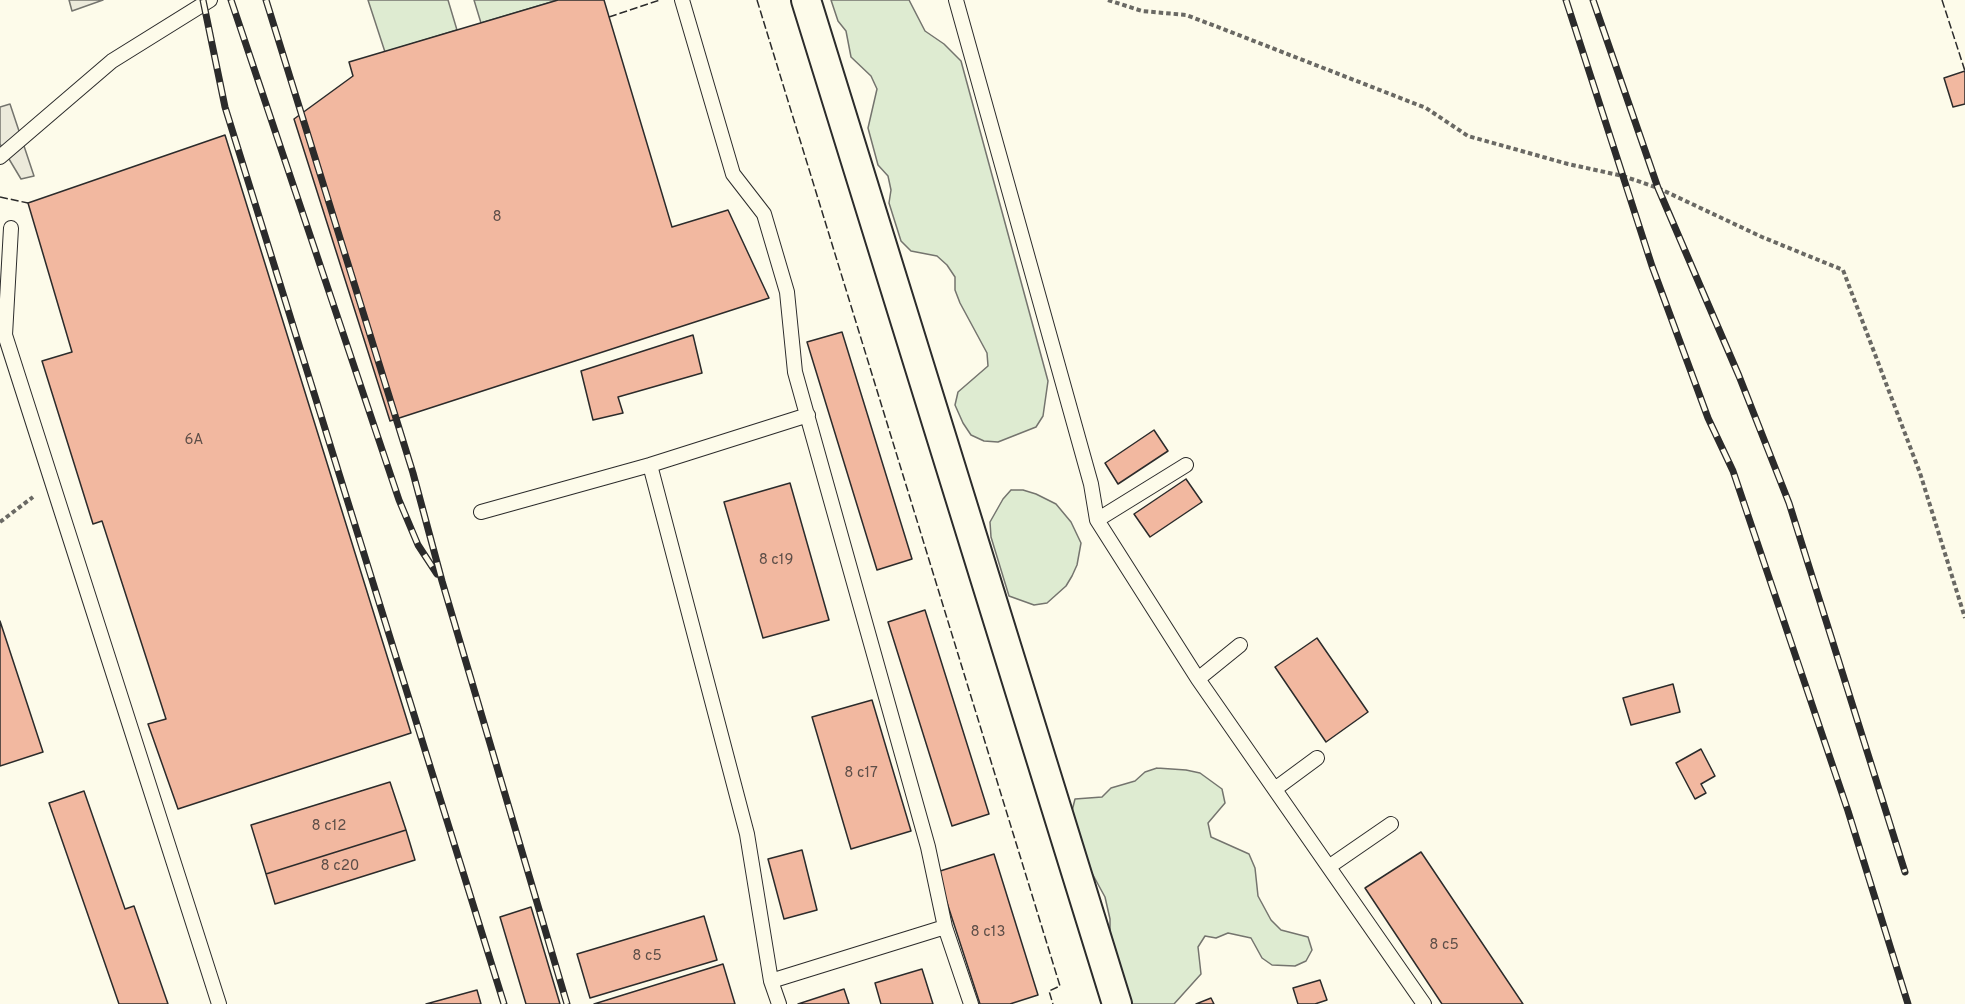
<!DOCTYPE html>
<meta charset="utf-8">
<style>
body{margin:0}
canvas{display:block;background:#fdfbea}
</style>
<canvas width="1965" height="1004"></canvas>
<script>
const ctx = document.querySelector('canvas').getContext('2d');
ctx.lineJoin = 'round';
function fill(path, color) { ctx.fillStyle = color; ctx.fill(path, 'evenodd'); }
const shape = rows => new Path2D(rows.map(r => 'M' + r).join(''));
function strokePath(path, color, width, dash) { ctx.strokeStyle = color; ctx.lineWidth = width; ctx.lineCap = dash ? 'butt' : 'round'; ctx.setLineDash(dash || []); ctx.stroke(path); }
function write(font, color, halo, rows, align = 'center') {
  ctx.font = font + ' Overpass,sans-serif'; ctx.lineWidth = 4.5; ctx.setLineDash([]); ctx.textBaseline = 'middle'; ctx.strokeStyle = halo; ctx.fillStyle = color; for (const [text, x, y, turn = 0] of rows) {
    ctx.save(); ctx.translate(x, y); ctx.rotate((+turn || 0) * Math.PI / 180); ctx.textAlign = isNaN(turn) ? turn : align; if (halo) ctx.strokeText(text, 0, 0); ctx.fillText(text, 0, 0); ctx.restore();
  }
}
const green = shape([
 [368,0,448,0,457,30,385,52,368,0],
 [474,0,558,0,481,23,474,0],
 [831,0,909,0,925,31,944,44,961,61,1048,381,1043,416,1036,427,998,442,984,441,971,435,963,423,955,405,958,392,988,366,987,353,960,303,955,290,955,277,947,265,937,256,911,251,901,241,889,203,891,190,888,176,878,165,868,128,877,89,871,76,851,57,846,31,838,21,831,0],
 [1011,490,1023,490,1036,494,1056,504,1071,522,1081,543,1077,565,1072,576,1066,586,1047,603,1034,605,1009,596,991,537,990,522,1003,499,1011,490],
 [1157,768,1186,770,1200,773,1222,789,1225,803,1208,823,1211,837,1249,854,1255,868,1258,896,1271,920,1281,930,1308,937,1312,950,1306,961,1295,966,1272,965,1262,958,1251,938,1228,933,1216,938,1205,936,1198,947,1201,974,1174,1004,1129,1004,1113,953,1110,931,1110,919,1105,897,1082,855,1071,822,1072,811,1075,799,1102,797,1111,788,1135,781,1145,772,1157,768]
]);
const parking = shape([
 [69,0,103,0,72,11,69,0],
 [10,104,34,176,21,179,0,144,0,107,10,104]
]);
const building = shape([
 [558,0,604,0,672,227,728,210,769,298,390,421,294,119,353,76,349,62,558,0],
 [1965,71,1965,104,1953,107,1944,78,1965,71],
 [225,135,411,733,178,809,148,724,166,719,102,521,93,524,42,361,72,352,28,203,225,135],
 [842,332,912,559,877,570,807,342,842,332],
 [693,335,702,373,618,397,623,413,593,420,581,371,693,335],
 [1154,430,1168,451,1118,484,1105,463,1154,430],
 [1186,479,1202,502,1150,537,1134,514,1186,479],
 [790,483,829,620,763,638,724,502,790,483],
 [925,610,989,814,952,826,888,622,925,610],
 [0,621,43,752,0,766,0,621],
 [1317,638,1368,712,1326,742,1275,667,1317,638],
 [1673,684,1680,712,1631,725,1623,698,1673,684],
 [872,700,911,831,851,849,812,717,872,700],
 [1701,749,1715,776,1701,784,1706,793,1695,799,1676,763,1701,749],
 [390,782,406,830,266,874,251,825,390,782],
 [84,791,125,909,134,906,168,1004,119,1004,49,803,84,791],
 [406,830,415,860,275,904,266,874,406,830],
 [802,850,817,910,784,919,768,859,802,850],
 [1421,852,1523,1004,1442,1004,1365,888,1421,852],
 [994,854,1038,995,1010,1004,980,1004,937,872,994,854],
 [531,907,560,1004,526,1004,500,917,531,907],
 [704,916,717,960,590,998,577,954,704,916],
 [723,964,735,1004,594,1004,723,964],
 [922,969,933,1004,881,1004,875,983,922,969],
 [1320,980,1327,1000,1315,1004,1298,1004,1293,988,1320,980],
 [844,989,849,1004,798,1004,844,989],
 [477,990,481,1004,426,1004,477,990],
 [1211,998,1214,1004,1196,1004,1211,998]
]);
const path = shape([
 [1108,0,1142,11,1186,15,1218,27,1426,108,1468,136,1568,164,1623,176,1658,188,1762,237,1843,270,1920,473,1965,618],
 [0,522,33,497]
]);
const service = shape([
 [682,0,733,174,764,214,787,292,795,372,928,847,945,927,971,1004],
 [956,0,1091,484,1097,520,1198,679,1424,1004],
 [0,157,112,61,210,0],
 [11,228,5,335,219,1004],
 [650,465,747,834,771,981,779,1004],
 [481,512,650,465,808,415],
 [1097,520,1186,465],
 [1198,679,1240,645],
 [1275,789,1317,758],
 [1330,866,1391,824],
 [771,981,945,927]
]);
const minor = shape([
 [806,0,1117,1004]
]);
const rail = shape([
 [203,0,225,107,504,1004],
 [231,0,399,500,418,545,437,574],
 [266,0,413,473,442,581,567,1004],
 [1566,0,1652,266,1708,418,1733,471,1848,811,1908,1004],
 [1593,0,1658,188,1739,376,1789,503,1905,872]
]);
const fence = shape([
 [757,0,1060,986,1049,991,1053,1004],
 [1942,0,1965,71],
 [609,17,660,0],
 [0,197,28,203]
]);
const numberNames = [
 ["8",497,218],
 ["6А",194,441],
 ["8 с19",776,561],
 ["8 с17",861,774],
 ["8 с12",329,827],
 ["8 с20",340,867],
 ["8 с13",988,933],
 ["8 с5",1444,946],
 ["8 с5",647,957]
];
fill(green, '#deebd1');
strokePath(green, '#74746e', 1.5);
fill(parking, '#eceadb');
strokePath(parking, '#74746e', 1.5);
fill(building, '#f2b8a0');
strokePath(building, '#2b2b2b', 1.5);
strokePath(service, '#2b2b2b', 16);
strokePath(minor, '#2b2b2b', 32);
strokePath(path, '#6a6964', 4, [4.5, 3]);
strokePath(service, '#fdfbea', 14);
strokePath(minor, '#fdfbea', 28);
strokePath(rail, '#2b2b2b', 7);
strokePath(rail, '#fdfbea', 4.5, [14]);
strokePath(fence, '#2b2b2b', 1.5, [8, 3]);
write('15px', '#5d4e48', null, numberNames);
</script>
